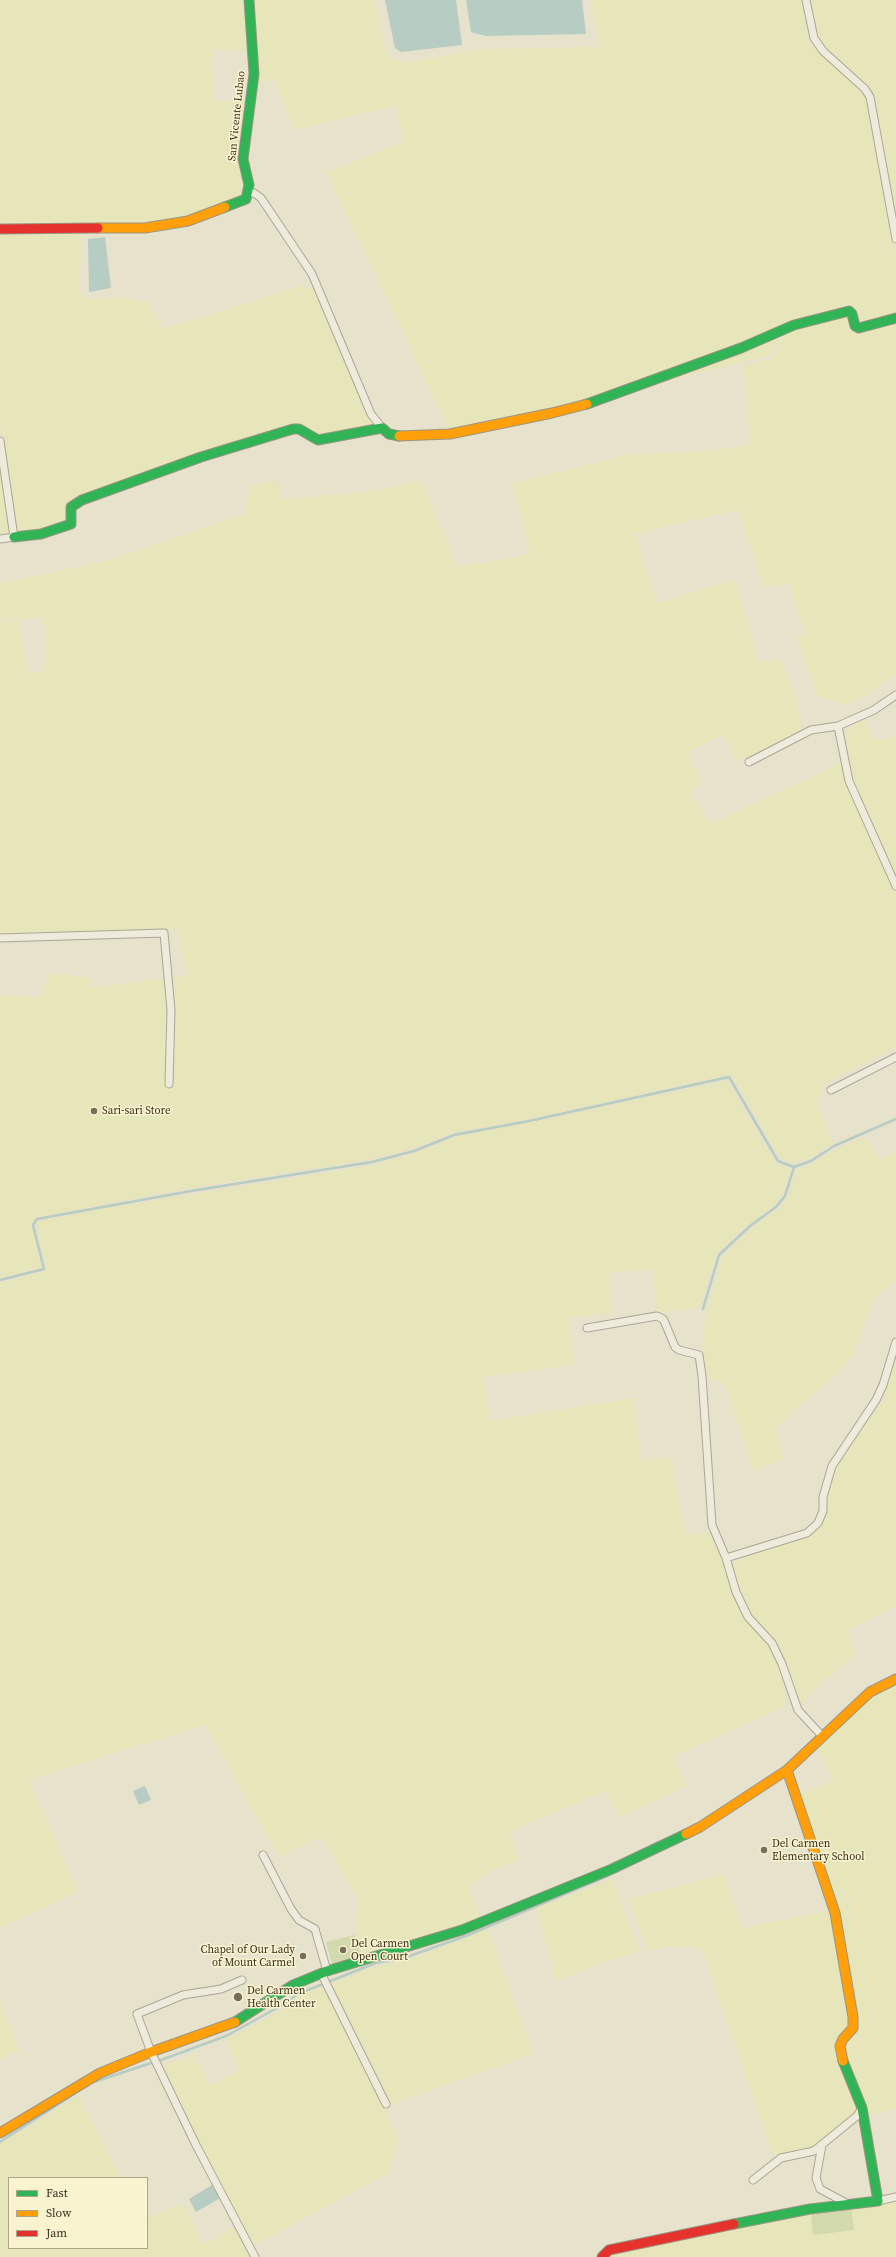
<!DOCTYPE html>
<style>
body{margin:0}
#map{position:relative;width:896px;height:2257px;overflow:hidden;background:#e6e2cb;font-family:"Source Serif 4",serif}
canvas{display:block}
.legend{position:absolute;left:8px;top:2177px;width:140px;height:72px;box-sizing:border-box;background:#f9f3d0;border:1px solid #ada588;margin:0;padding:5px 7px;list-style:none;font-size:12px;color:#3b2f1c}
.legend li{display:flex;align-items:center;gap:8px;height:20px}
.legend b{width:20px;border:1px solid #ada588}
</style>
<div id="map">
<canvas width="896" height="2257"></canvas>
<ul class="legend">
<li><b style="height:5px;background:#30b455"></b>Fast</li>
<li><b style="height:5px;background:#ff9f0a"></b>Slow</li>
<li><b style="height:5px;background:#e5322d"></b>Jam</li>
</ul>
</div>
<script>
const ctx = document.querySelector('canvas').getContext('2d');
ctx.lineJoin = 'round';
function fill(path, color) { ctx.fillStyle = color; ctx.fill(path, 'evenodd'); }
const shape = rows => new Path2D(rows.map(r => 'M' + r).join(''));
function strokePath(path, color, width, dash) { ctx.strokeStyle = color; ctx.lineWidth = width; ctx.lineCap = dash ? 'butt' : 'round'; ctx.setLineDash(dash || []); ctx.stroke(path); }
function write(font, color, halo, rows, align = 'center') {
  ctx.font = font + ' "Source Serif 4",serif'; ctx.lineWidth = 3; ctx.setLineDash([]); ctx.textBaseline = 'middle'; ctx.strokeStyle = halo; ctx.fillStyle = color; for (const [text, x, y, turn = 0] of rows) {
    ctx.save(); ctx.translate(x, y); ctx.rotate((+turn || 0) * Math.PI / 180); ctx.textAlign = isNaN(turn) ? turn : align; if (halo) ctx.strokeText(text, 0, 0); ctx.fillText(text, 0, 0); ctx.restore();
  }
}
const farmland = shape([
 [0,0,244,0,247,11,249,51,212,49,214,101,250,101,245,198,191,219,147,227,0,226],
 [251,0,374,0,387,56,403,63,482,49,600,47,590,0,801,0,809,43,862,91,866,99,882,174,896,259,896,317,862,328,853,313,783,328,770,355,589,401,450,432,326,172,403,142,396,106,293,130,274,80,256,84],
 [809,0,896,0,896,216,874,94,869,86,817,39],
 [0,233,82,234,79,291,86,299,116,297,149,302,162,329,301,286,320,290,373,428,381,434,318,440,300,429,82,499,68,522,22,534,17,530,9,497,0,424],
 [849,312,853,323,896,320,896,673,871,693,847,705,817,696,796,637,804,633,790,584,763,587,738,510,635,534,657,603,735,579,758,662,778,659,782,662,796,697,803,732,745,760,743,757,736,760,723,735,688,752,701,781,691,793,710,824,841,763,846,782,896,893,896,1047,824,1084,816,1102,833,1143,809,1159,793,1163,780,1158,730,1074,529,1119,454,1132,414,1148,372,1159,190,1188,36,1217,32,1225,41,1268,0,1278,0,995,39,997,51,972,91,978,90,988,187,975,177,929,98,935,0,935,0,621,15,620,19,622,28,673,44,671,46,631,42,617,20,620,16,618,0,619,0,583,110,560,245,513,248,486,278,480,282,500,378,490,421,480,458,567,530,554,512,483,630,454,706,451,751,445,742,366,773,358,785,331],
 [0,463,11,531,8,536,0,538],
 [864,719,873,736,878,740,896,736,896,879,852,780,844,741,845,735,849,728],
 [727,1081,776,1164,792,1170,775,1205,747,1225,717,1253,699,1307,656,1313,653,1269,610,1273,611,1313,568,1318,574,1365,484,1377,490,1421,633,1398,641,1460,671,1458,685,1535,709,1533,725,1564,740,1605,771,1643,781,1664,786,1706,673,1757,687,1786,618,1818,605,1791,509,1832,519,1860,489,1872,468,1888,480,1916,461,1926,363,1955,355,1934,358,1898,321,1837,279,1857,205,1725,29,1780,78,1892,0,1928,0,1283,46,1271,36,1222,89,1211,373,1165,415,1153,455,1137],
 [865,1137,880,1160,896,1151,896,1279,874,1299,853,1355,835,1375,775,1429,783,1460,754,1472,726,1387,719,1380,707,1381,702,1349,706,1311,723,1256,753,1226,779,1209,787,1197,796,1170,812,1164,836,1149],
 [896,1348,896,1606,847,1631,857,1652,792,1710,787,1669,743,1604,730,1566,742,1557,808,1536,819,1524,835,1467,883,1401,885,1385,892,1370],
 [896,1682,896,2109,866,2116,844,2054,843,2046,852,2035,837,1913,800,1794,829,1783,832,1776,816,1747,873,1694],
 [724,1874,741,1928,831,1910,850,2027,837,2047,859,2108,856,2115,814,2149,780,2157,771,2151,701,1947,669,1947,647,1951,628,1899],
 [612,1879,640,1952,604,1962,556,1982,536,1908],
 [488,1928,533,2054,390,2105,329,1984,379,1966,407,1960,467,1938],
 [322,1986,398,2137,394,2154,387,2174,256,2244,251,2242,198,2143,164,2065,195,2055,209,2085,239,2071,225,2040,291,2006,299,1995],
 [0,2000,19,2051,0,2060],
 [79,2096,121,2178,9,2178,9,2248,147,2248,147,2218,182,2203,204,2245,235,2226,252,2257,0,2257,0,2144],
 [896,2200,896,2257,605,2257,611,2252,811,2212,853,2230,851,2207]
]);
const green = shape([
 [355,1935,361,1957,332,1964,326,1942],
 [851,2207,854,2230,813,2235,811,2212]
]);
const water = shape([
 [385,0,456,0,462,45,401,52,395,48],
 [466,0,582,0,586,34,486,36,471,32],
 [105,237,111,288,89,292,88,239],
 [145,1786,151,1800,139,1805,133,1791],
 [212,2185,220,2198,196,2212,189,2199]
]);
const stream = shape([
 [0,1280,44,1269,33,1225,37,1219,191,1191,372,1162,414,1151,454,1135,529,1121,729,1077,778,1161,794,1167,811,1161,834,1146,896,1119],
 [703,1309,719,1255,750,1226,776,1207,785,1196,794,1167],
 [328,1982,376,1963,404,1958,466,1936,610,1875],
 [161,2060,226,2036,288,2002,297,1994,321,1985],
 [94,2082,154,2062],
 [0,2142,85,2087]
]);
const street = shape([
 [806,0,814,38,823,51,865,89,870,97,896,239],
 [249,193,254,193,261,198,312,274,371,414,382,428],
 [0,441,14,537,0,539],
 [838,726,849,781,896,886],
 [749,762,811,730,838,726,874,710,896,695],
 [0,938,164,933,171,1010,169,1084],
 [831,1090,896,1057],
 [587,1328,657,1316,663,1319,665,1323,675,1347,679,1350,699,1355,702,1376,712,1525,726,1558],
 [822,1736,798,1710,782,1664,772,1643,748,1617,736,1592,726,1558,807,1533,818,1523,823,1511,823,1497,832,1466,876,1400,883,1385,896,1342],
 [263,1855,291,1909,299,1920,315,1929,327,1971],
 [321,1973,386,2104],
 [242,1980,221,1989,183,1995,137,2014,151,2052,196,2145,255,2257],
 [822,2145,816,2178,820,2189,848,2204],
 [753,2180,781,2158,814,2151,857,2116,862,2108],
 [878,2201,896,2197]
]);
const fast = shape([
 [225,207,246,199,249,185,243,159,254,74,249,0],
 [587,404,741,348,794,325,849,311,852,314,855,326,859,328,896,318],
 [14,537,41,534,71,524,71,507,82,500,201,457,293,429,299,429,318,440,382,428,389,434,399,436],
 [235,2022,293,1985,327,1971,462,1930,612,1869,686,1834],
 [734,2224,810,2209,878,2201,862,2108,843,2061]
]);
const slow = shape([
 [98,228,145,228,188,221,225,207],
 [399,436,450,434,552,413,587,404],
 [787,1770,835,1913,853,2017,853,2028,843,2039,840,2046,843,2061],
 [686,1834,700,1827,787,1770,870,1692,896,1679],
 [0,2133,100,2073,151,2052,235,2022]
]);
const jam = shape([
 [0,229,98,228],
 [602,2257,609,2250,734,2224]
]);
const markers = [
 [94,1111,4,"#776e59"],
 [764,1850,4,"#776e59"],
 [343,1950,4,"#776e59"],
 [303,1956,4,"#776e59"],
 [238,1997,5,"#776e59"]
];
const streetNames = [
 ["San Vicente Lubao",237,116,-84]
];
const poiNames = [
 ["Sari-sari Store",102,1111],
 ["Del Carmen",772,1844],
 ["Elementary School",772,1857],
 ["Del Carmen",351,1944],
 ["Open Court",351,1957],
 ["Chapel of Our Lady",295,1950,"right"],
 ["of Mount Carmel",295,1963,"right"],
 ["Del Carmen",247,1991],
 ["Health Center",247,2004]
];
fill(farmland, '#e7e5ba');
fill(green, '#d2d9ac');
fill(water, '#b7ccc3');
strokePath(stream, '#b7ccc3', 2.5);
strokePath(street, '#aba695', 9);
strokePath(fast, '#9b9584', 11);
strokePath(slow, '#9b9584', 11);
strokePath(jam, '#9b9584', 11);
strokePath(street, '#eeebdd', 7);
strokePath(fast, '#30b455', 9);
strokePath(slow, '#ff9f0a', 9);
strokePath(jam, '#e5322d', 9);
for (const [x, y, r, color] of markers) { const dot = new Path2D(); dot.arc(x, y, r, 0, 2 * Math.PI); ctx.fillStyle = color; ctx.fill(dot); strokePath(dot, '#f9f3d0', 1.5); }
write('11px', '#3b2f1c', '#f9f3d0', streetNames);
write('11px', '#3b2f1c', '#f9f3d0', poiNames, 'left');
</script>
